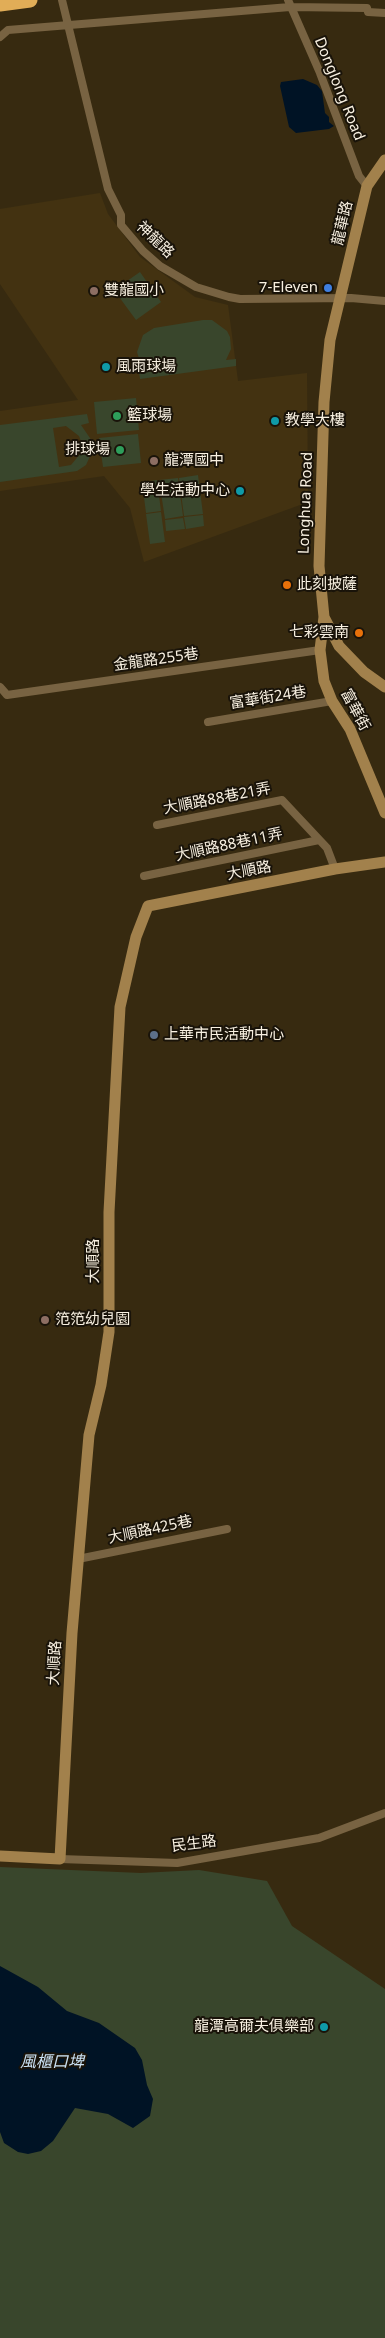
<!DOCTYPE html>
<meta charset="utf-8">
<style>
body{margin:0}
canvas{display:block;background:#372a10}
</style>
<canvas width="385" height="2338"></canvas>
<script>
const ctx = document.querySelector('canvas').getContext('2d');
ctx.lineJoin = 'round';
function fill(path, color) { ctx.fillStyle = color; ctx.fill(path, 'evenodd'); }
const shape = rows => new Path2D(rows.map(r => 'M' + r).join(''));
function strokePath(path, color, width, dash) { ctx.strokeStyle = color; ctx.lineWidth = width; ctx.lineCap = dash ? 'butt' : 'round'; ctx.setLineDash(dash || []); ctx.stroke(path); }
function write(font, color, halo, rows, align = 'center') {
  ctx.font = font + ' "Noto Sans","Noto Sans TC",sans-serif'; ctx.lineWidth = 4; ctx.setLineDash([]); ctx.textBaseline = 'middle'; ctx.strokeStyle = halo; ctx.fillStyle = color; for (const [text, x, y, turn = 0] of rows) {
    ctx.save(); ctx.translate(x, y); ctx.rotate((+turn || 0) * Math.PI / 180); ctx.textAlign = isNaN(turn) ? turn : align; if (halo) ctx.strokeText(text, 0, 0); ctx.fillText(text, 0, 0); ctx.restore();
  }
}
const built = shape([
 [100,193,108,214,140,257,195,297,228,305,238,381,307,373,308,502,144,562,130,508,104,476,0,491,0,411,78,400,0,284,0,209]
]);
const green = shape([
 [140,272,161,302,136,320,114,290],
 [203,320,212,320,227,331,230,337,231,349,226,360,236,359,236,366,140,379,139,372,147,370,140,362,137,352,143,335,154,328],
 [136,398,139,430,97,434,94,402],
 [87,414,89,423,81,425,92,441,92,452,86,465,77,471,0,482,0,425],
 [66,426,79,436,82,444,81,453,71,465,59,467,53,428],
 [138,434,141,463,103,467,99,438],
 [198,475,203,514,184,516,179,478],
 [178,478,183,516,165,519,159,480],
 [157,480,161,511,146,513,142,482],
 [161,512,165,542,150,544,146,514],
 [203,515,204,526,186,529,184,517],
 [183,518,185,529,166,531,165,520],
 [0,1867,141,1873,199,1870,267,1881,292,1926,385,1989,385,2338,0,2338]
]);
const water = shape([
 [303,79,317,85,322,91,325,113,329,117,329,122,334,126,329,129,296,133,289,127,280,86,281,82],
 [0,1966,38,1987,67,2011,99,2023,135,2048,142,2060,147,2085,153,2099,150,2116,133,2128,108,2114,75,2108,53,2141,41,2151,28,2154,18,2152,4,2143,0,2132]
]);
const street = shape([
 [62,0,108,189,121,215,121,225,143,251,160,266,196,287,229,297,240,299,351,298,385,301],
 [288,0,320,73,359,176,367,186],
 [0,37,8,30,290,7,367,8,368,12,385,13],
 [0,687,7,695,320,650],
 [208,722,332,701],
 [157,825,282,800,327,848,335,869],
 [144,876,319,840],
 [78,1559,227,1529],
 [60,1859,177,1863,319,1838,385,1813]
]);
const secondary = shape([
 [385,160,367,186,330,340,324,402,319,566,324,617,339,646,364,672,385,687],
 [324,617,320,650,324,681,332,701,350,729,385,813],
 [0,1856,60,1859,72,1633,89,1435,101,1385,109,1332,109,1212,120,1007,136,937,148,906,335,869,385,862]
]);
const highway = shape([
 [0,4,30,0]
]);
const markers = [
 [328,288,5,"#3f7fe0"],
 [94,291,5,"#8d6e63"],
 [106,367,5,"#0f9aa8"],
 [117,416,5,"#2e9e5b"],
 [275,421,5,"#0f9aa8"],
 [120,450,5,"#2e9e5b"],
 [154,461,5,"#8d6e63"],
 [240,491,5,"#0f9aa8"],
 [287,585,5,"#e8710a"],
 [359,633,5,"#e8710a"],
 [154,1035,5,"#5c6f8a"],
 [45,1320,5,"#8d6e63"],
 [324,2027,5,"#0f9aa8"]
];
const streetNames = [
 ["Donglong Road",339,89,68],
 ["龍華路",343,223,-77],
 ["神龍路",155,240,44],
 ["Longhua Road",306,503,-88],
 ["金龍路255巷",156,660,-8],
 ["富華街24巷",268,698,-9],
 ["富華街",355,710,62],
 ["大順路88巷21弄",217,799,-11],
 ["大順路88巷11弄",229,845,-12],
 ["大順路",249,871,-11],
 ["大順路",94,1261,-90],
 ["大順路425巷",150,1530,-12],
 ["大順路",55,1663,-87],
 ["民生路",194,1844,-7]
];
const poiNames = [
 ["7-Eleven",318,288,"right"],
 ["雙龍國小",104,291],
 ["風雨球場",116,367],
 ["籃球場",127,416],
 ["教學大樓",285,421],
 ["排球場",110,450,"right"],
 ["龍潭國中",164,461],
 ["學生活動中心",230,491,"right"],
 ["此刻披薩",297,585],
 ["七彩雲南",349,633,"right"],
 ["上華市民活動中心",164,1035],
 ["笵笵幼兒園",55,1320],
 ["龍潭高爾夫俱樂部",314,2027,"right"]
];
const waterNames = [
 ["風櫃口埤",52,2062]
];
fill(built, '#433211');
fill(green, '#39462c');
fill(water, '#001325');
strokePath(street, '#786342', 8);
strokePath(secondary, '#a2814c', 11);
strokePath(highway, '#e1ad57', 15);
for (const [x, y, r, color] of markers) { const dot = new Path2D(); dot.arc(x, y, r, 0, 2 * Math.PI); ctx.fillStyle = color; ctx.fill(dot); strokePath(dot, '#191309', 2); }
write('15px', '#f8f0e1', '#191309', streetNames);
write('15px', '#f8f0e1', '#191309', poiNames, 'left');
write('italic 16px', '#cbe2f5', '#191309', waterNames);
</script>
